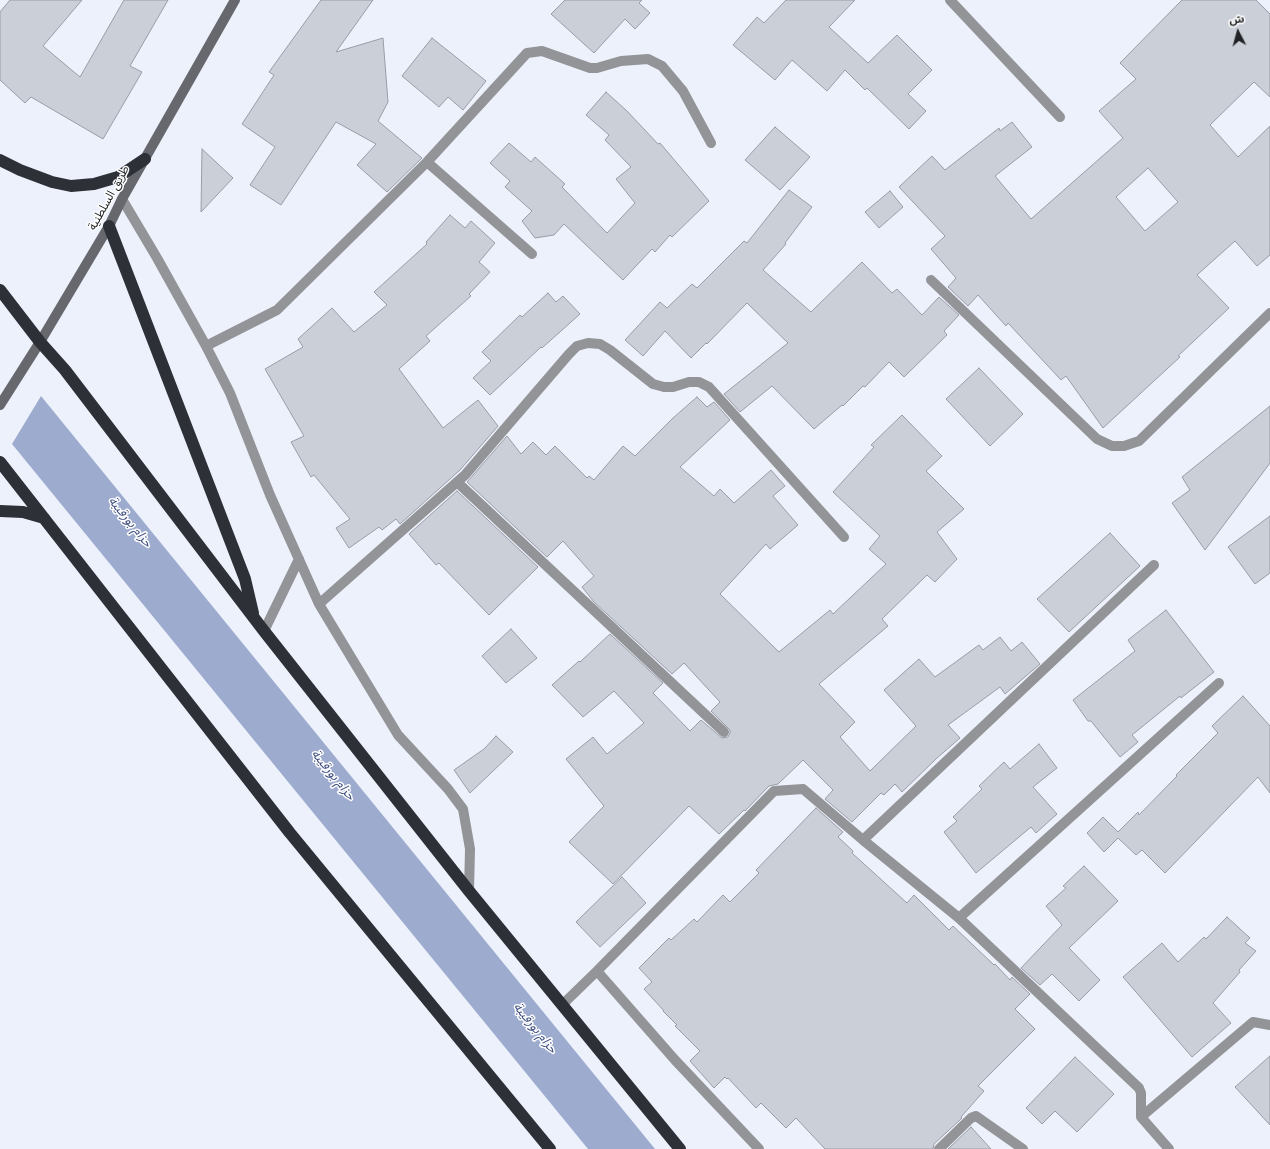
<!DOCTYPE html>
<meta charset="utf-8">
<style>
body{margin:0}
#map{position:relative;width:1270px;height:1149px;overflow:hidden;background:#edf1fb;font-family:"Fira Sans","Noto Sans Arabic",sans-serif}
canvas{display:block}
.north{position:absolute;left:1218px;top:12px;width:40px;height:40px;-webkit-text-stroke:3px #fefefe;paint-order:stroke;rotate:354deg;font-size:11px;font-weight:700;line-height:16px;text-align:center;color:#222327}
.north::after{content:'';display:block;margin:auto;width:14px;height:18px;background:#222327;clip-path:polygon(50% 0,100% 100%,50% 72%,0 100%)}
</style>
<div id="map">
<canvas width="1270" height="1149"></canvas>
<div class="north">ش</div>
</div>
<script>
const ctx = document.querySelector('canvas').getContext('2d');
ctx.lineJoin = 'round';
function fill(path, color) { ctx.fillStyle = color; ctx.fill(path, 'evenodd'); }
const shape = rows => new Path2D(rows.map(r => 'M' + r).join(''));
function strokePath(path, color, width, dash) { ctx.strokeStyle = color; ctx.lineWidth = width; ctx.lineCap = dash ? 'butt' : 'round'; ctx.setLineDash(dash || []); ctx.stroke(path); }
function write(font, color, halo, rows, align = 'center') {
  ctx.font = font + ' "Fira Sans","Noto Sans Arabic",sans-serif'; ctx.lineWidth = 3; ctx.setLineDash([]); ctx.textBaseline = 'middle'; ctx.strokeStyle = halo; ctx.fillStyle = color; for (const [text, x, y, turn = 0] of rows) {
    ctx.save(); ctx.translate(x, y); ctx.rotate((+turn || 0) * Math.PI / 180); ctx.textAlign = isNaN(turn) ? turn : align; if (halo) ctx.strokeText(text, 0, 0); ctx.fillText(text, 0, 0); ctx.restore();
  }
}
const water = shape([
 [41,396,655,1149,588,1149,12,444]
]);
const building = shape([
 [10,0,82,0,43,46,80,77,124,0,168,0,130,66,142,72,103,139,31,97,25,103,0,80,0,12,10,0],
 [321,0,373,0,336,52,383,38,388,102,378,121,422,158,387,192,357,165,376,144,336,122,281,205,250,185,275,147,242,124,274,75,269,72,321,0],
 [565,0,642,0,639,3,650,13,635,29,625,19,594,53,551,14,565,0],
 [786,0,855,0,829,27,868,63,897,35,932,70,908,94,926,111,909,129,867,88,865,90,845,70,827,91,792,60,775,80,733,45,757,17,764,23,786,0],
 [1182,0,1256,0,1270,14,1270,97,1254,82,1210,125,1238,157,1270,126,1270,255,1257,266,1235,241,1197,275,1229,308,1178,356,1180,357,1103,428,1066,376,1061,380,1008,323,1006,326,978,295,968,306,948,287,956,278,931,249,945,236,899,187,932,156,945,170,999,128,1000,131,1012,122,1032,147,995,176,1031,219,1123,138,1099,111,1136,79,1120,63,1182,0],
 [1148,168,1178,202,1145,231,1116,197,1148,168],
 [432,38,486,81,463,110,448,97,439,107,402,76,432,38],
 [606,92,627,111,658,144,660,143,709,201,672,237,670,235,655,252,652,249,623,280,564,224,554,235,535,238,522,221,532,211,505,187,510,181,490,163,509,143,531,162,535,157,565,184,562,187,607,233,635,203,616,179,631,167,605,140,609,135,586,115,606,92],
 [775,127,810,157,780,190,745,160,775,127],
 [202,149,233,178,201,212,202,149],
 [789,190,812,207,785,243,786,244,763,270,811,312,862,262,892,293,897,289,922,315,939,297,959,315,944,331,947,335,904,377,889,362,865,387,863,386,843,406,842,405,814,429,772,386,740,412,724,394,788,343,747,303,707,344,706,343,691,358,665,331,643,356,625,340,660,302,667,308,692,284,697,288,744,241,747,243,789,190],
 [890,191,903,207,879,228,865,212,890,191],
 [450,215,465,228,471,221,495,243,479,262,490,272,469,294,471,296,426,336,430,341,399,369,443,428,478,400,498,426,460,470,400,524,396,519,382,530,379,527,349,548,336,528,350,519,314,475,311,477,291,442,304,436,265,369,303,347,298,339,332,308,354,332,387,305,374,292,427,244,426,242,450,215],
 [548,293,556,302,563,296,580,314,542,348,541,347,490,395,473,378,491,361,482,352,520,315,522,317,548,293],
 [979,368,1023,414,990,446,946,399,979,368],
 [697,397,707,407,714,402,730,420,680,467,714,496,720,489,734,503,771,470,785,486,773,496,798,525,770,549,766,544,720,594,779,652,830,610,833,614,886,564,869,549,880,536,833,492,874,447,871,445,902,415,942,456,926,471,964,509,937,532,957,559,935,582,927,575,882,619,888,626,819,684,855,722,840,737,870,771,916,726,884,690,919,659,935,677,979,645,983,650,1000,637,1011,651,1022,642,1040,664,1005,694,1000,687,948,725,960,738,937,758,902,792,895,784,884,795,881,793,852,822,825,799,833,790,803,760,778,784,769,786,745,811,744,810,719,834,689,806,613,884,569,842,604,806,566,759,593,737,607,754,644,723,614,691,583,717,552,685,579,661,580,662,610,634,663,683,653,693,690,731,701,720,722,738,728,737,730,733,730,730,711,711,720,702,684,663,672,674,594,602,582,587,594,576,563,541,547,557,467,482,507,436,521,454,533,442,546,455,555,446,587,478,589,476,594,480,623,446,635,456,673,418,697,397],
 [1270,406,1270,463,1205,550,1172,503,1190,490,1182,477,1270,406],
 [457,491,538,567,489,615,439,563,436,565,409,534,457,491],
 [1270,516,1270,573,1255,584,1228,547,1270,516],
 [1110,533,1140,566,1069,632,1037,599,1110,533],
 [1166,610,1214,672,1181,698,1180,696,1132,735,1138,742,1120,757,1091,721,1088,721,1073,700,1135,651,1128,640,1166,610],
 [511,629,537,658,506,683,482,656,511,629],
 [1243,696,1270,726,1270,793,1258,777,1165,873,1142,850,1136,855,1118,838,1104,852,1087,833,1103,817,1118,832,1138,812,1139,815,1177,776,1176,775,1218,733,1212,726,1243,696],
 [496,736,513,752,470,793,454,770,484,749,496,736],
 [1039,744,1057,768,1033,787,1057,814,1036,833,1031,827,976,873,944,832,957,821,953,817,982,789,979,786,1004,762,1010,769,1039,744],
 [816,808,843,832,838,837,853,851,852,853,907,903,914,895,949,930,953,926,994,965,995,964,1010,980,1012,977,1030,994,1015,1009,1035,1029,978,1086,984,1091,961,1117,962,1118,934,1144,933,1149,825,1149,796,1118,786,1128,761,1103,756,1108,728,1078,727,1079,725,1077,714,1088,690,1061,700,1051,675,1026,677,1025,663,1011,664,1011,644,989,652,982,639,968,669,938,671,940,694,919,697,922,723,895,730,902,759,873,756,870,816,808],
 [1084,866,1118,901,1069,948,1100,980,1079,1001,1052,974,1040,985,1021,968,1062,925,1046,906,1066,888,1063,886,1084,866],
 [622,877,646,903,600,947,576,922,622,877],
 [1227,917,1250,938,1245,943,1256,951,1239,970,1240,972,1213,1003,1231,1023,1192,1057,1123,977,1162,943,1178,962,1204,937,1206,939,1227,917],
 [1270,1056,1270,1125,1235,1087,1270,1056],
 [1075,1057,1114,1094,1077,1132,1055,1111,1042,1124,1026,1108,1075,1057],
 [971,1127,991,1149,948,1149,971,1127]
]);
const street = shape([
 [950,0,1060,117],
 [427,162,532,254],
 [122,199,157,258,206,346,230,393,270,495,319,604,398,735,448,789,463,809,470,849,469,891],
 [931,280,1097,439,1112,446,1124,446,1139,441,1270,313],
 [206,346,277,310,427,162,527,53,542,51,590,68,597,68,621,61,648,59,662,66,683,91,711,143],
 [457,482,724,732],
 [1154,565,863,840,959,918,1139,1088,1141,1093,1141,1117,1169,1149],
 [319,604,465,475,569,354,577,346,588,343,600,344,610,350,653,384,664,387,673,387,689,382,699,382,709,387,844,537],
 [264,631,299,559],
 [959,918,1219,683],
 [597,971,675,1060,759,1149],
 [563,1004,597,971,774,791,803,789,863,840],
 [1141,1117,1253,1022,1270,1025],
 [939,1149,971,1118,976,1116,1023,1149]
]);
const secondary = shape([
 [0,405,40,342,109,226,122,199,235,0]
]);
const highway = shape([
 [0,160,20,170,52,182,71,186,94,184,118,177,145,159],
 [109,226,245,579,253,613],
 [0,290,40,342,65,370,264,631,469,891,680,1149],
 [0,462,290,833,550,1149],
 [0,511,23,512,44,518]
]);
const streetNames = [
 ["طريق السلطنية",109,198,-61]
];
const waterNames = [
 ["حزام بورقيبة",130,522,51],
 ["حزام بورقيبة",333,775,51],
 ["حزام بورقيبة",535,1028,51]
];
fill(water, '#9dabcf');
fill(building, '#cbcfd8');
strokePath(building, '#999ca6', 1);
strokePath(street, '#929498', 10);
strokePath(secondary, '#66686e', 10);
strokePath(highway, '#2e3038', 12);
write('12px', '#222327', '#fefefe', streetNames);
write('italic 13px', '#3e4e7f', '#fefefe', waterNames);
</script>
